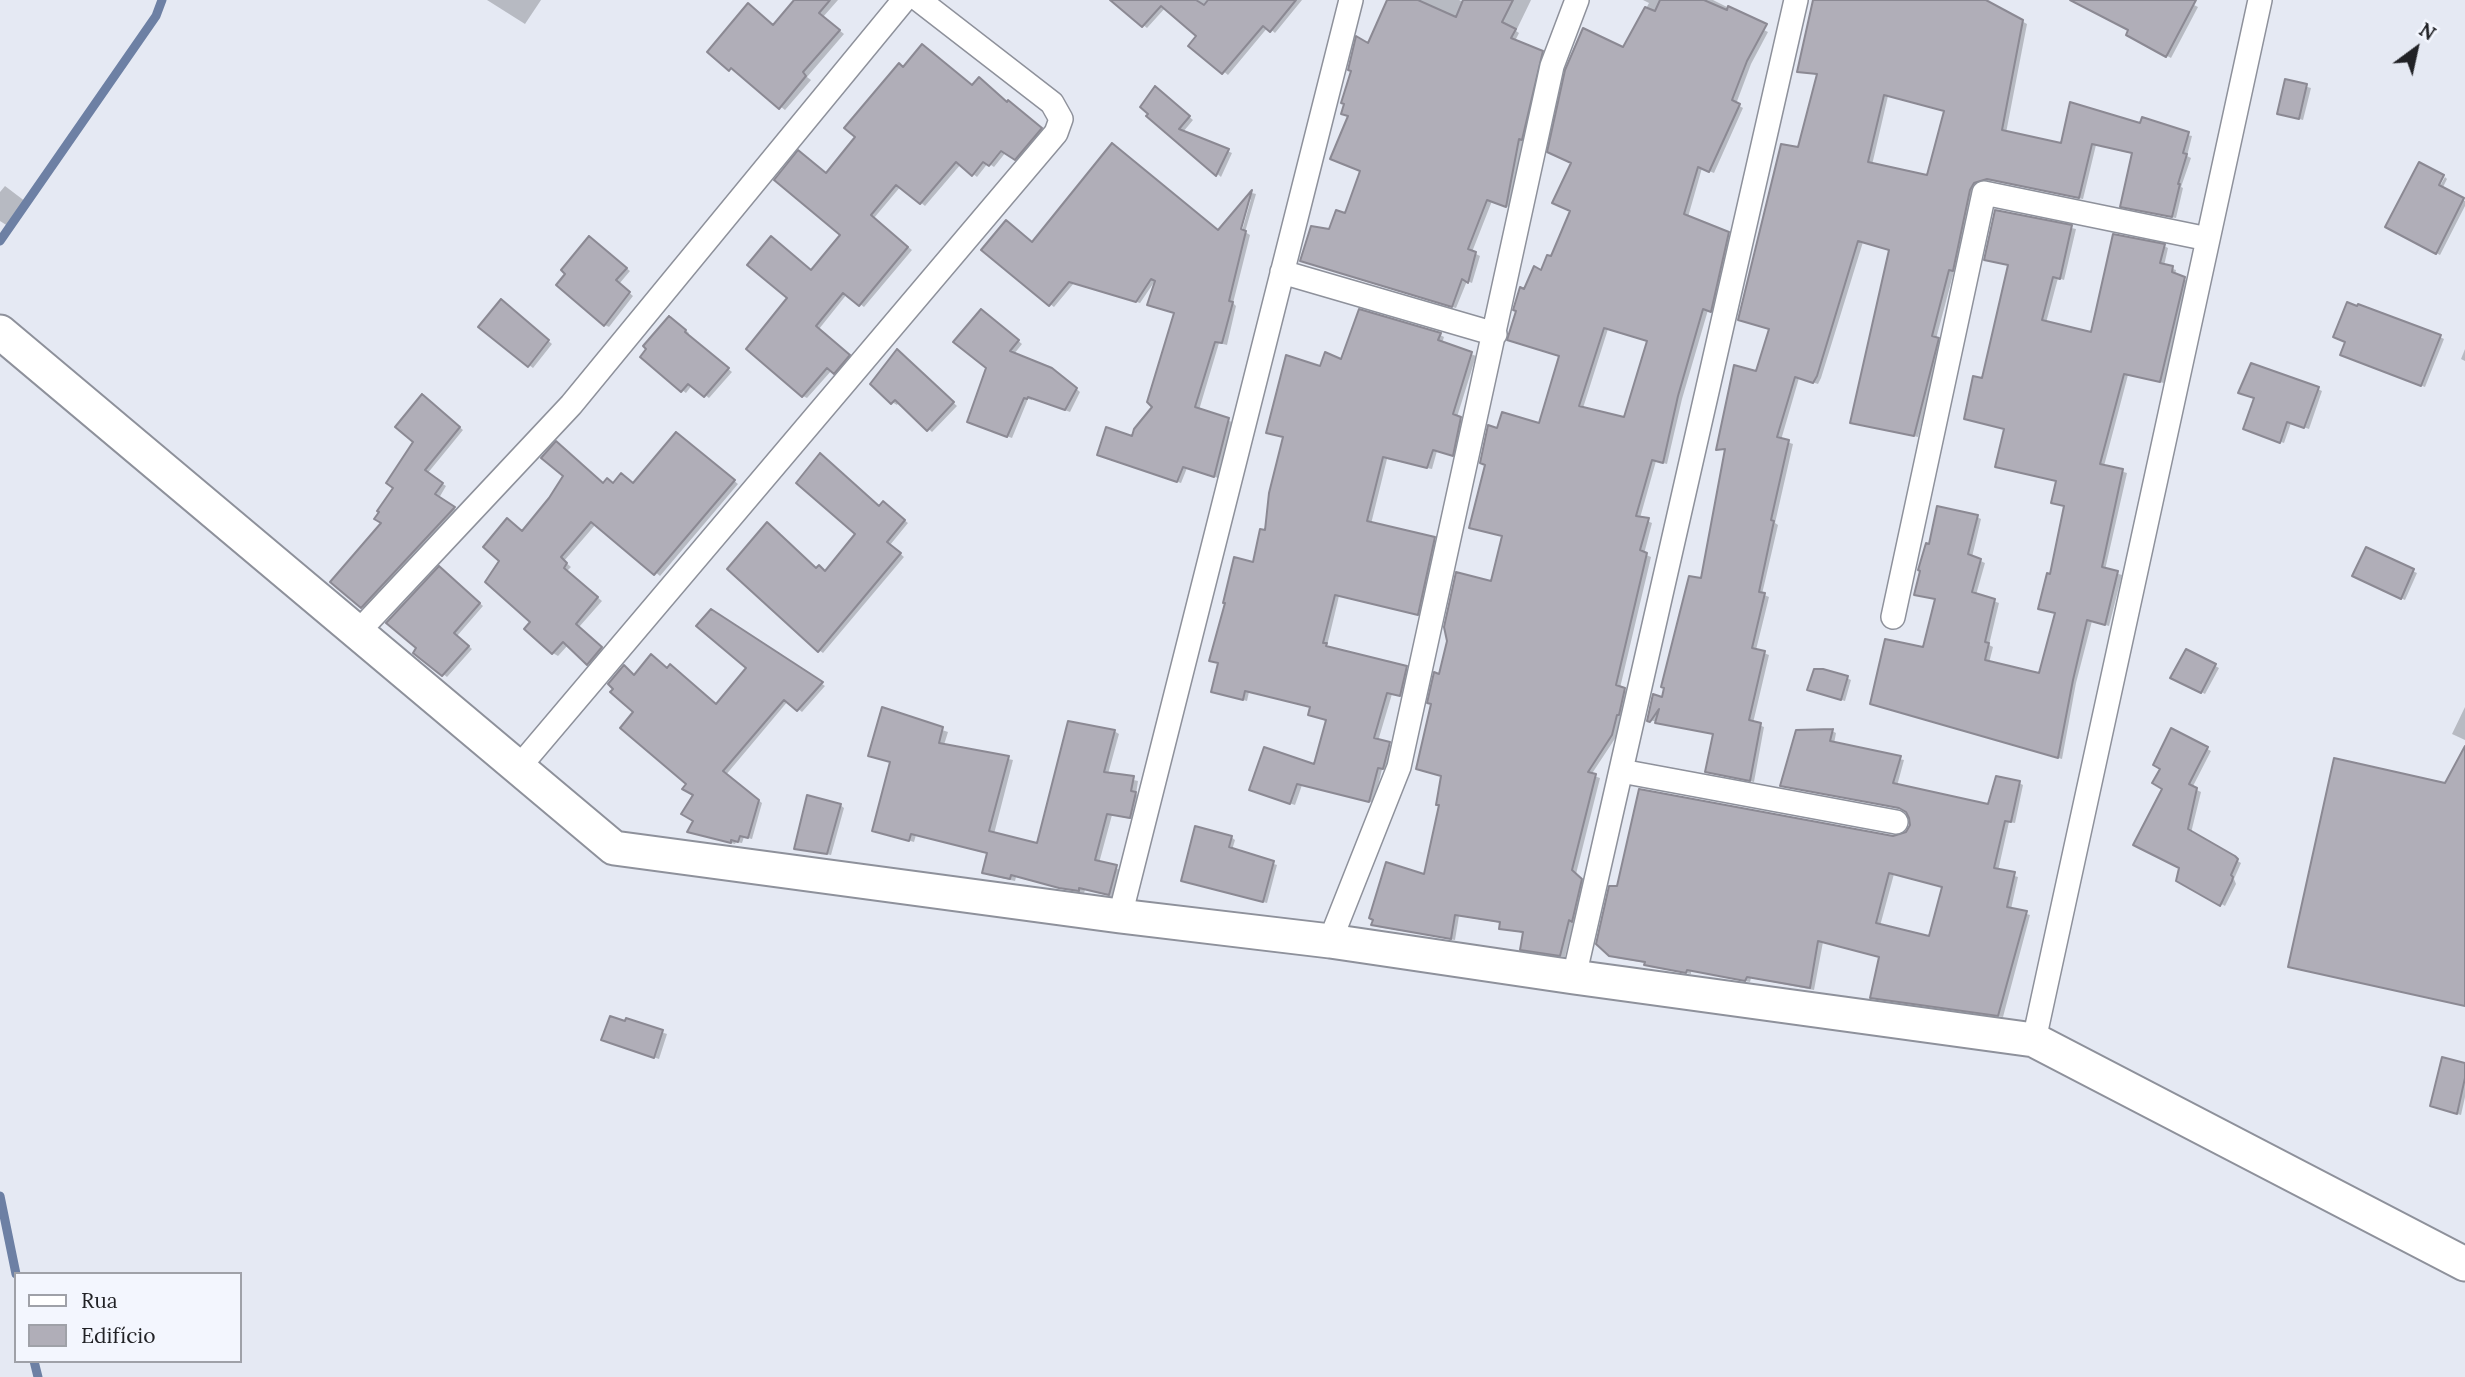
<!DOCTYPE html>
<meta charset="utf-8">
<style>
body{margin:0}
#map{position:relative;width:2465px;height:1377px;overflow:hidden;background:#e5e9f3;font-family:Lora,serif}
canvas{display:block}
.legend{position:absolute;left:14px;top:1272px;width:228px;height:91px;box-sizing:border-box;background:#f3f6fe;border:2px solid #9fa1a8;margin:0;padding:9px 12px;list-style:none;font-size:21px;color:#212226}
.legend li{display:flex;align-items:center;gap:14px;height:35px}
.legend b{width:35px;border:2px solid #9fa1a8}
.north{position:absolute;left:2381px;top:14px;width:70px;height:70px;-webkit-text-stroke:5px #f3f6fe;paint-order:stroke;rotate:33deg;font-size:19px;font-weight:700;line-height:28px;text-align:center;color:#212226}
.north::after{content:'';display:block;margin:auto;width:24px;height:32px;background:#212226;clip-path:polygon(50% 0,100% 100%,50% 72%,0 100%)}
</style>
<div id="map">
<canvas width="2465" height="1377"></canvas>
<ul class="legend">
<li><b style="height:9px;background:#fff"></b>Rua</li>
<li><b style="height:19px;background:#b0aeb8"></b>Edifício</li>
</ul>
<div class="north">N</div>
</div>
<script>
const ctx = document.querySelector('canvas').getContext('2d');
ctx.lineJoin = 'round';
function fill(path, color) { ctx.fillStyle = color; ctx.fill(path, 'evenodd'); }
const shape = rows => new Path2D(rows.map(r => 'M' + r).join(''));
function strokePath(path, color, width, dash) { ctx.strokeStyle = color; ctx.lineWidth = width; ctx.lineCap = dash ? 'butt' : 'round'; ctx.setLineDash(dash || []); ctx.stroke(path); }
const shadow = shape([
 [487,0,541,0,525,24],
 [796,0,838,0,823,17,844,34,807,77,811,80,785,110,709,52,774,26],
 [1131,0,1302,0,1275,33,1268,27,1228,75,1191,45,1198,36,1166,7,1147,28,1123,9],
 [1389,0,1459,0,1474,7,1478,0,1531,0,1516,31,1519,33,1515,41,1546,56,1526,141,1524,140,1511,208,1492,201,1472,252,1480,256,1472,283,1467,281,1456,308,1306,263,1330,231,1346,216,1362,171,1350,116,1369,45],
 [1643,0,1713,0,1751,19,1749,23,1768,32,1751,64,1736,104,1743,108,1714,173,1702,168,1688,217,1733,236,1715,313,1708,310,1682,399,1667,464,1656,461,1640,518,1652,523,1644,554,1651,557,1620,688,1629,692,1616,737,1591,775,1600,778,1576,874,1586,883,1577,923,1574,921,1565,957,1526,951,1522,949,1525,933,1505,930,1501,928,1501,923,1459,916,1455,940,1378,927,1373,925,1425,876,1441,806,1443,777,1422,771,1441,676,1493,583,1504,536,1498,430,1540,425,1560,356,1525,291,1552,259,1572,211,1624,50,1649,3],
 [1608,329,1649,341,1625,419,1583,408],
 [1815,0,1983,0,2027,24,2006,133,2062,145,2142,125,2192,136,2187,156,2191,158,2181,187,2183,188,2176,218,2126,208,2133,154,2096,145,2083,199,1992,181,1978,185,1957,272,1954,271,1936,339,1942,342,1918,437,1852,422,1891,250,1863,242,1821,378,1818,384,1799,378,1781,440,1793,444,1775,523,1778,525,1762,594,1769,597,1756,650,1769,655,1753,723,1764,727,1754,782,1707,771,1715,735,1649,720,1663,699,1703,580,1727,451,1718,449,1757,373,1770,330,1740,320,1800,149,1818,75,1799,71],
 [1888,96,1946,112,1928,177,1872,165],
 [2094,0,2184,0,2198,7,2171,58,2128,35,2130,30],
 [904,68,972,87,1013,105,1045,131,1020,161,1006,152,994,167,988,163,977,177,961,164,925,206,901,186,874,218,912,250,864,307,847,294,819,329,853,358,839,375,832,370,807,398,803,396,812,271,842,234,827,175,858,137],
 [2286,81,2311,88,2303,120,2279,113],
 [1159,91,1193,120,1183,132,1232,153,1221,177,1149,116],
 [2445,177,2447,179,2442,189,2465,201,2465,206,2440,255,2387,227,2436,193],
 [5,186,30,205,11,228,0,221,0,192],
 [1252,193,1256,194,1245,232,1250,235,1233,303,1236,306,1227,345,1219,343,1199,410,1232,422,1218,478,1187,468,1181,483,1103,457,1133,438,1155,407,1176,314,1157,278,1140,303,1074,283,1054,307,1050,304,1033,244,1219,232],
 [1251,199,1240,238,1237,237,1246,204],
 [1996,212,2076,229,2064,280,2058,278,2046,323,2092,334,2164,246,2168,248,2164,266,2176,270,2175,276,2188,281,2164,383,2128,375,2104,466,2127,473,2105,570,2122,575,2109,626,2092,621,2076,683,2062,759,1876,706,1925,649,1936,600,1920,596,1930,546,1977,517,1981,519,1972,557,1985,563,1976,595,1999,603,1989,645,1993,647,1989,663,2041,675,2056,613,2040,608,2051,576,2066,506,2058,482,1997,466,2006,429,1966,419,1984,380,2009,265,1990,261],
 [594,241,630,271,619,284,633,296,609,327,605,325],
 [505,304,552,344,533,368,529,365],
 [1361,311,1440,335,1444,337,1442,343,1476,356,1457,417,1465,421,1457,457,1437,451,1432,469,1387,459,1371,524,1438,541,1422,616,1339,596,1327,646,1410,670,1404,697,1392,694,1378,741,1394,746,1387,770,1382,769,1374,803,1302,785,1295,805,1256,792,1315,766,1328,720,1310,714,1312,708,1249,692,1247,701,1217,693,1220,664,1211,660,1255,564,1321,368,1342,361],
 [985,313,1022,344,1014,354,1057,372,1080,392,1070,412,1032,398,1032,400,1028,399,1012,438,973,424,988,367],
 [674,320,689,333,688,335,732,372,709,398,692,385,686,393,682,390],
 [2440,337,2444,339,2425,387,2346,357],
 [2465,349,2465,361,2461,359],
 [901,354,957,406,932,432,899,402,897,405,892,402],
 [2318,389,2322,391,2309,429,2291,423,2284,443,2249,431],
 [426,399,463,430,427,474,446,486,439,498,458,511,366,609,362,607,383,523,416,442],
 [681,437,738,484,660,576,596,524,564,561,571,567,567,571,602,601,579,627,606,651,593,666,568,645,558,656,553,653,526,629,532,622,523,533,604,484,634,485],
 [887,506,908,523,890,545,904,557,823,653,819,650,771,527,817,569,826,573,880,508],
 [2366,550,2417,573,2405,600,2358,578],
 [443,571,483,606,457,636,472,649,447,677,415,652],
 [711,612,825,686,802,712,788,701,725,776,762,803,752,839,744,837,742,843,736,842,735,844,693,833,695,795,635,711,635,676,654,659,717,705,749,668],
 [2187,651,2219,668,2205,694,2173,677],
 [1847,678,1851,680,1845,701,1810,690],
 [2465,707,2465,740,2452,734],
 [884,710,948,732,944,745,1013,760,994,834,1038,845,1114,731,1119,734,1108,774,1138,781,1136,794,1140,797,1135,820,1112,815,1099,863,1121,870,1114,897,1085,890,1084,893,1066,890,1016,877,1015,881,988,875,984,872,988,854,916,835,914,842,874,830,891,763,870,755],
 [2172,730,2211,751,2192,788,2201,792,2191,833,2241,863,2234,879,2236,884,2225,906,2178,880,2181,867,2162,768],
 [1832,731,1836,733,1834,744,1904,760,1897,786,1990,806,2019,783,2023,785,2015,823,2009,822,1998,871,2018,877,2011,909,2030,915,2003,1017,1876,1000,1872,997,1881,957,1823,942,1814,990,1751,978,1750,982,1691,971,1691,974,1650,967,1646,963,1616,958,1610,955,1893,838,1902,837,1911,826,1911,817,1905,810,1782,785],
 [1894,874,1944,887,1931,938,1880,926],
 [2465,749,2465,1006,2294,968,2446,785],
 [840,805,844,808,831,855,796,848],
 [1231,837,1235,840,1232,850,1277,865,1267,903,1187,882],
 [627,1020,667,1034,659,1059,607,1042],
 [2465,1065,2465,1097,2461,1115,2436,1108]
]);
const stream = shape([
 [0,241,156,16,162,0],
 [0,1196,16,1274],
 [34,1361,38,1377]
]);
const building = shape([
 [794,0,830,0,819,13,840,30,803,72,806,76,779,109,731,68,729,71,707,52,748,3,773,25,794,0],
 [1110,0,1196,0,1204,5,1208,0,1296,0,1270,32,1263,26,1222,74,1188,46,1196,36,1161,6,1142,27,1110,0],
 [1387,0,1418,0,1456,17,1463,0,1513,0,1502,22,1516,29,1511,38,1543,51,1522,140,1519,139,1506,207,1487,200,1468,249,1476,252,1468,283,1462,279,1452,307,1300,261,1311,226,1329,229,1336,210,1345,213,1360,171,1330,159,1348,116,1341,114,1344,104,1341,103,1351,71,1348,70,1356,36,1368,43,1387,0],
 [1660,0,1704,0,1727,10,1728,6,1767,24,1747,61,1732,100,1740,104,1709,172,1698,167,1684,214,1729,232,1711,312,1703,309,1678,396,1663,463,1652,460,1636,516,1649,518,1640,550,1647,553,1616,685,1625,688,1619,715,1617,715,1612,735,1588,772,1596,774,1572,870,1582,879,1572,922,1569,920,1560,956,1520,950,1523,932,1499,929,1500,922,1455,915,1451,939,1371,925,1373,920,1369,918,1386,862,1424,874,1439,805,1436,805,1441,776,1416,769,1431,704,1427,703,1434,672,1439,674,1447,641,1444,627,1456,572,1491,581,1502,536,1469,528,1485,465,1480,463,1488,425,1497,428,1502,412,1539,423,1559,356,1507,340,1516,311,1513,310,1520,287,1524,289,1534,266,1541,270,1547,255,1551,256,1570,211,1552,203,1571,163,1547,152,1565,70,1583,28,1623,47,1645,7,1655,11,1660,0],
 [1604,328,1647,341,1624,417,1579,406,1604,328],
 [1813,0,1986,0,2023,20,2002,130,2061,143,2070,102,2140,123,2142,117,2189,132,2183,153,2187,154,2178,184,2180,184,2172,217,2120,207,2132,153,2092,144,2079,198,1987,179,1974,183,1970,190,1953,271,1949,270,1932,336,1939,338,1914,436,1850,423,1889,250,1858,241,1817,376,1813,383,1795,377,1777,437,1789,440,1771,520,1774,521,1759,592,1765,593,1752,648,1765,651,1749,720,1761,723,1750,781,1705,772,1713,734,1655,723,1659,709,1650,722,1647,721,1653,694,1662,697,1664,688,1661,687,1689,576,1701,578,1725,449,1716,450,1734,365,1756,371,1769,329,1738,320,1781,144,1798,147,1817,74,1797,72,1813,0],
 [1884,95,1944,111,1927,175,1868,162,1884,95],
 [2070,0,2196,0,2166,57,2126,35,2128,30,2070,0],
 [922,44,972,85,979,77,1007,102,1008,100,1042,128,1015,160,1001,151,989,166,983,162,972,176,956,162,920,204,896,185,871,215,908,247,859,306,843,293,816,326,850,355,834,374,827,368,802,397,746,349,787,298,747,265,771,236,811,270,840,235,774,180,798,150,826,173,855,137,844,128,899,63,903,67,922,44],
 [2285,79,2307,84,2299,119,2277,114,2285,79],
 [1155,86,1190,116,1179,129,1229,149,1216,176,1146,116,1148,114,1140,107,1155,86],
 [1112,143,1218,230,1252,190,1241,229,1246,231,1229,301,1233,302,1222,343,1215,342,1195,407,1229,418,1214,477,1183,467,1177,482,1097,455,1106,427,1132,436,1134,429,1152,407,1147,402,1174,313,1147,305,1155,281,1151,279,1136,302,1069,282,1049,306,981,250,1006,220,1032,242,1112,143],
 [2419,162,2444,175,2439,185,2464,198,2436,254,2385,227,2419,162],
 [1995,210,2072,225,2060,279,2053,277,2042,320,2091,332,2113,234,2165,244,2160,263,2173,266,2172,272,2185,277,2160,382,2124,374,2100,464,2123,469,2102,567,2118,571,2105,625,2087,620,2073,680,2058,758,1870,704,1885,639,1923,647,1935,599,1914,595,1920,571,1918,570,1926,543,1929,544,1937,506,1978,515,1968,554,1981,559,1972,592,1995,599,1985,642,1989,643,1985,660,2039,673,2055,613,2038,609,2047,573,2050,574,2064,506,2051,503,2056,481,1995,467,2004,429,1964,419,1973,376,1982,378,2008,265,1984,260,1995,210],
 [589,236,627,268,616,280,630,292,604,326,556,285,565,274,561,270,589,236],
 [501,299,549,340,528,367,478,327,501,299],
 [2347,302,2357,306,2358,304,2441,335,2421,386,2340,355,2345,342,2333,337,2347,302],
 [981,309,1019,340,1010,351,1052,368,1077,388,1065,410,1028,397,1027,399,1024,398,1007,437,967,422,986,368,953,342,981,309],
 [1359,309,1441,333,1438,340,1472,352,1453,414,1461,417,1453,456,1433,450,1427,468,1383,457,1367,521,1435,537,1418,615,1335,595,1323,643,1327,643,1326,646,1407,666,1400,696,1387,693,1374,738,1390,742,1383,769,1378,768,1369,802,1297,784,1290,804,1249,790,1264,747,1314,764,1326,720,1308,715,1310,707,1245,691,1243,700,1211,692,1218,663,1209,661,1225,603,1223,603,1234,557,1253,562,1260,529,1265,530,1269,493,1283,437,1266,433,1286,355,1320,366,1325,352,1341,359,1359,309],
 [669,316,686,330,685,332,729,368,704,397,688,384,681,392,640,357,646,349,643,346,669,316],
 [897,349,954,402,927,431,895,400,891,404,870,384,897,349],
 [2251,363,2319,387,2304,428,2287,422,2280,443,2243,429,2254,398,2238,393,2251,363],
 [422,394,460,427,425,470,443,483,435,494,455,507,361,608,330,582,381,523,374,519,379,512,377,511,393,488,386,483,413,442,395,427,422,394],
 [676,432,735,480,654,575,591,522,561,557,567,563,564,568,598,597,576,624,602,647,587,665,563,642,552,654,524,629,530,622,485,582,499,561,483,547,507,518,522,531,549,498,563,476,541,458,556,441,603,483,607,478,613,483,621,473,633,483,676,432],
 [820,453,879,506,883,501,905,520,887,542,901,553,818,652,727,569,767,522,816,568,819,565,825,571,855,534,796,483,820,453],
 [2366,547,2414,569,2401,599,2352,576,2366,547],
 [439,566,480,603,454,633,469,646,442,676,413,653,416,648,386,623,439,566],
 [711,609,823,682,797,711,784,700,723,771,759,800,748,838,740,836,738,842,731,840,731,843,687,832,693,821,681,814,693,795,682,789,686,784,620,728,633,712,610,692,613,689,608,684,624,665,634,675,651,654,667,668,670,664,716,704,746,668,696,626,711,609],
 [2186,649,2216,664,2201,693,2170,678,2186,649],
 [1814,669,1823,669,1848,676,1841,700,1807,690,1814,669],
 [882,707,943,727,939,743,1009,756,989,831,1037,843,1068,721,1115,730,1104,772,1134,776,1131,791,1136,792,1130,818,1107,814,1095,860,1117,865,1109,895,1079,888,1079,891,1059,888,1011,875,1010,879,982,873,987,853,911,834,909,841,872,831,890,762,868,756,882,707],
 [2171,728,2208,747,2189,784,2197,788,2188,829,2235,856,2238,859,2231,875,2233,877,2232,881,2220,906,2176,881,2179,868,2133,845,2162,789,2152,783,2160,769,2153,765,2171,728],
 [1833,729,1830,741,1901,756,1893,783,1988,804,1996,776,2020,781,2011,822,2005,821,1994,868,2015,872,2007,907,2027,911,1998,1016,1870,998,1879,957,1818,941,1810,988,1747,977,1745,981,1687,970,1686,973,1644,965,1645,962,1609,956,1596,944,1609,886,1617,886,1639,789,1893,836,1906,832,1910,825,1909,818,1906,812,1899,808,1780,786,1796,730,1833,729],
 [1889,873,1942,887,1929,936,1876,923,1889,873],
 [2465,746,2465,1006,2288,967,2334,758,2445,783,2465,746],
 [807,795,841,804,827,854,794,849,807,795],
 [1195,826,1232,836,1229,847,1274,861,1263,902,1181,881,1195,826],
 [610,1016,625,1021,626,1018,663,1030,654,1058,601,1040,610,1016],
 [2442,1057,2465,1063,2465,1078,2457,1114,2430,1106,2442,1057]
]);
const street = shape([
 [1282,272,1495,334],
 [1893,617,1984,193,2208,239],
 [358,632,571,405,904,0],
 [519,767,1056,133,1061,119,1052,103,919,0],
 [1621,771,1896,822],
 [1120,916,1351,0],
 [1330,941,1399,767,1552,66,1577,0],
 [1574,977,1796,0],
 [2034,1040,2260,0]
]);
const secondary = shape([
 [0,332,614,848,1120,916,1330,941,1574,977,2034,1040,2465,1264]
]);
fill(shadow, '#0003');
strokePath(stream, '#6d80a4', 9);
fill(building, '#b0aeb8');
strokePath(building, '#8b8993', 2);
strokePath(street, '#8e919b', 26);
strokePath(secondary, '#8e919b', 37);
strokePath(street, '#fff', 23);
strokePath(secondary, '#fff', 33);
</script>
